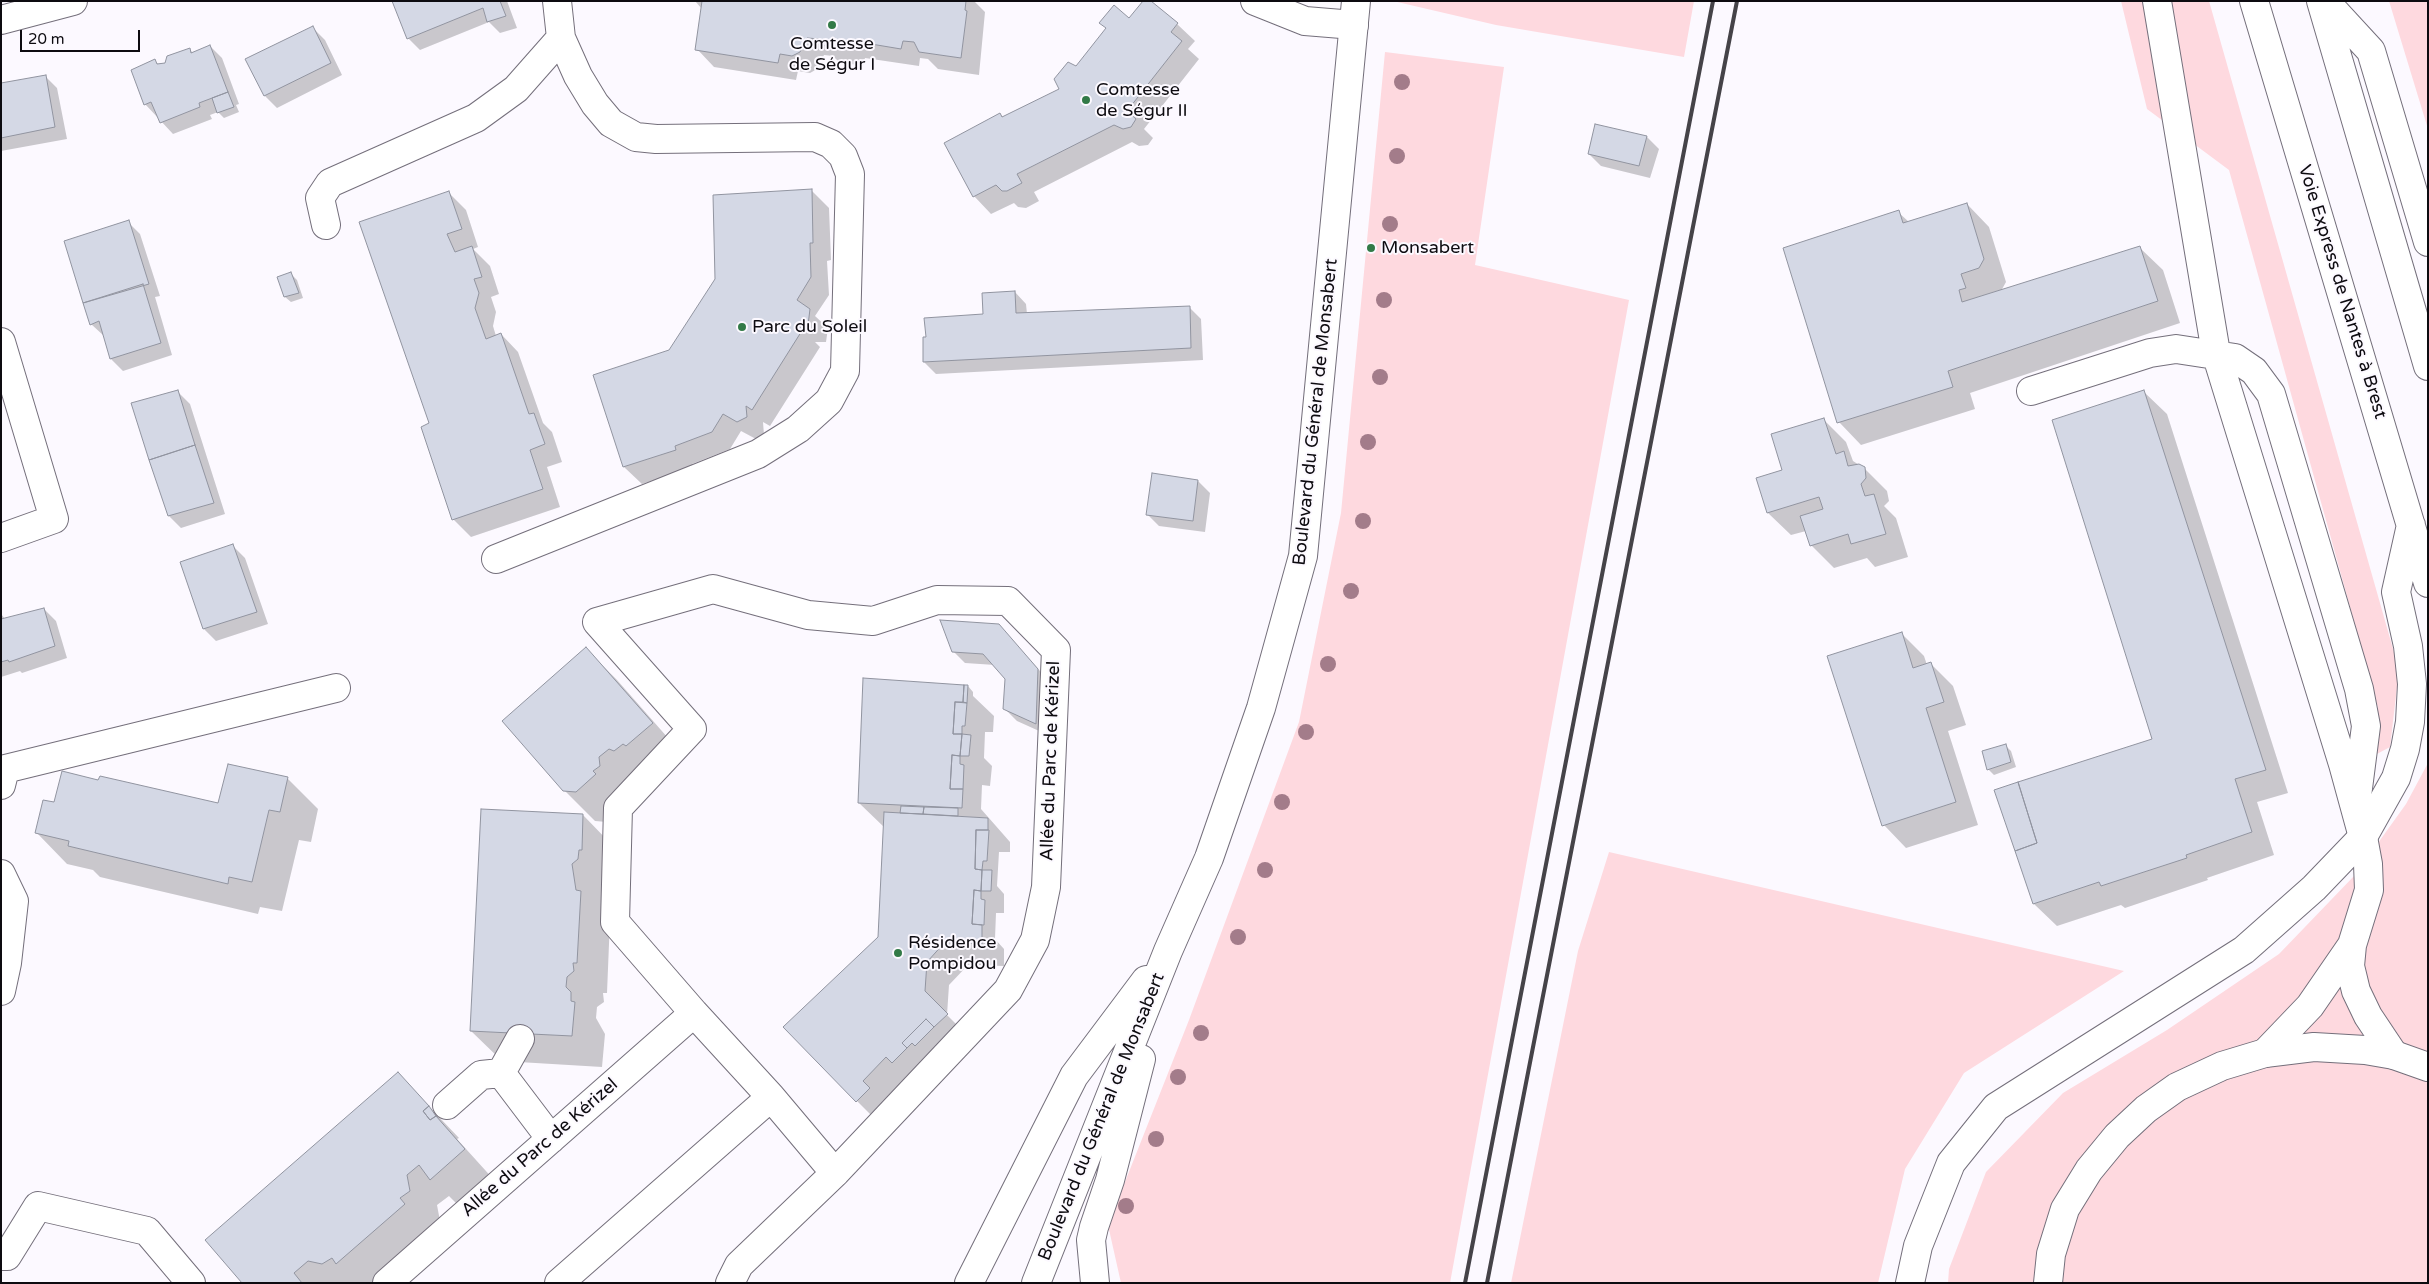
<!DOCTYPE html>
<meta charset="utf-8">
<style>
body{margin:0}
#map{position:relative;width:2429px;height:1284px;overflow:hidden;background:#fcf9ff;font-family:"Varela Round",sans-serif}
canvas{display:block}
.frame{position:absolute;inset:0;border:2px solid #0d0b10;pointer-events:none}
.scale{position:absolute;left:20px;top:30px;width:120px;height:22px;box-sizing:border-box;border:2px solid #0d0b10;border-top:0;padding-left:6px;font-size:15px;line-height:18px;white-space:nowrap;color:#0d0b10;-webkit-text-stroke:4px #fcf9ff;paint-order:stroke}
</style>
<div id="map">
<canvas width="2429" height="1284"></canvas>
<div class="frame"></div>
<div class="scale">20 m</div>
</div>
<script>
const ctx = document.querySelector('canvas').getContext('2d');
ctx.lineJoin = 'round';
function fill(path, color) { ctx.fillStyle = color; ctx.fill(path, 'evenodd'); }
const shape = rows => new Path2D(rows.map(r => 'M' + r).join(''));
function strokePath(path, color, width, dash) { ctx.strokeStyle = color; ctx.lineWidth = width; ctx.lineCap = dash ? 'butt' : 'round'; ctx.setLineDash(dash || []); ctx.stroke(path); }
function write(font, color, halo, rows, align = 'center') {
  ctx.font = font + ' "Varela Round",sans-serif'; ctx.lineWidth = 4; ctx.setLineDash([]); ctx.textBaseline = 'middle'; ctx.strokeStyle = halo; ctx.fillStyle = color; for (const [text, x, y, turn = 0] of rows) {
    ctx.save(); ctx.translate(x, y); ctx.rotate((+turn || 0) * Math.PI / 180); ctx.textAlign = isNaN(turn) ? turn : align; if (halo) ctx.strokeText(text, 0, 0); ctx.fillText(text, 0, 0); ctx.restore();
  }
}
const green = shape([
 [1393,1,1694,1,1684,57,1496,25],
 [2121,1,2209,1,2399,670,2390,747,2375,755,2378,708,2229,170,2147,109],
 [2389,1,2428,1,2428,129],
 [1385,52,1504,67,1475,265,1629,300,1450,1283,1121,1283,1108,1225,1189,1020,1299,722,1341,513],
 [2428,763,2428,1283,1948,1283,1949,1269,1986,1172,2063,1093,2167,1030,2279,954,2355,875,2406,804],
 [1609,852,2124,971,1964,1073,1905,1169,1878,1283,1511,1283,1578,951]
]);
const shadow = shape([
 [393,1,507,1,517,28,500,33,489,22,420,50,408,38],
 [695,1,974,1,985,12,979,75,938,69,928,59,920,58,919,66,865,58,863,66,839,62,833,56,824,55,817,69,810,73,798,71,796,80,714,67,697,49,702,9],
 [1130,20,1177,24,1195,41,1188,49,1199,59,1144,129,1153,138,1148,145,1139,146,1132,142,1034,192,1039,201,1026,208,1018,207,1014,203,991,214,974,196,1000,114,1004,118,1061,89,1107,29,1101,23],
 [313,28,325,40,342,75,277,108,265,96,246,60],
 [210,46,222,58,239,104,236,105,239,112,224,118,218,112,210,115,212,119,173,134,145,104,155,61,159,65,166,64,189,49,193,53],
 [45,76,57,88,67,139,1,151,1,84],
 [1596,126,1647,137,1659,149,1650,178,1601,166,1589,154],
 [811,190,829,208,831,260,827,261,829,295,815,316,828,328,826,342,815,342,820,347,770,426,763,422,764,435,756,439,741,431,730,449,692,464,693,467,642,484,624,467,594,376,669,351],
 [448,192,466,210,478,247,473,249,490,266,499,294,491,297,496,312,493,326,496,336,501,334,518,352,543,423,552,432,562,462,547,467,560,507,471,537,453,519,431,424],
 [1967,204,1989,227,2006,282,2001,291,2140,248,2163,270,2180,323,1970,393,1975,409,1861,445,1839,422,1898,212,1909,222],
 [128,222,140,234,160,296,155,297,172,355,123,371,111,359,104,336,91,324],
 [291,274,297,280,303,298,291,302,285,297],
 [1015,292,1026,304,1027,314,1189,307,1201,319,1203,360,936,374,924,362,925,338,984,315],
 [178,392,190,404,225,514,181,528,169,516],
 [2144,392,2167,414,2288,793,2257,802,2274,855,2207,878,2208,880,2125,908,2121,905,2057,926,2034,904,2153,740],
 [1824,420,1846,442,1853,461,1864,468,1887,491,1889,501,1884,506,1896,518,1908,557,1875,567,1867,558,1834,568,1811,545,1806,531,1791,535,1768,513,1784,471],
 [1198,481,1210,493,1205,532,1159,526,1147,514],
 [233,546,245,558,268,624,216,641,204,629,182,563],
 [44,609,56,621,67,658,22,673,20,671,1,677,1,614,6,620],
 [998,625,1050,682,1048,735,1017,721,1004,708,1006,679,995,665,965,663,953,651],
 [1901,633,1924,656,1927,665,1930,663,1953,686,1966,725,1948,731,1978,825,1906,848,1884,825],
 [586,649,617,680,683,755,607,822,595,821,564,790],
 [968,686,973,692,973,696,994,716,993,732,985,732,984,758,992,766,990,786,982,785,981,809,1010,842,1010,852,999,852,997,886,1004,894,1004,913,996,913,995,939,1004,949,1004,966,968,965,949,985,947,1015,969,1037,879,1123,857,1101,879,937,885,828,859,803],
 [2005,745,2011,751,2016,767,1994,775,1988,769],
 [229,766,288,779,318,809,311,842,299,840,282,911,260,907,258,914,100,877,93,870,67,864,37,833,55,803,219,804],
 [583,815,613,846,607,993,603,993,604,1002,597,1007,596,1018,605,1034,602,1067,502,1061,471,1031],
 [398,1074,459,1138,457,1139,495,1181,462,1209,449,1196,437,1205,440,1221,379,1283,244,1283]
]);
const building = shape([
 [392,1,500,1,506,16,487,22,483,8,407,39,392,1],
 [702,1,966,1,965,10,967,11,961,58,919,52,914,42,903,41,901,49,847,40,845,49,820,45,820,39,807,38,800,52,792,56,780,54,778,63,695,50,702,1],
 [1143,1,1151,1,1178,23,1171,32,1182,41,1127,111,1136,119,1131,127,1123,129,1114,125,1017,174,1022,183,1007,191,1002,191,996,185,973,197,944,143,1000,113,1002,117,1059,89,1054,79,1068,62,1076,66,1106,28,1099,23,1114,5,1129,18,1143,1],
 [313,26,331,63,264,96,245,59,313,26],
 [210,45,228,92,199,103,200,107,160,123,151,102,144,105,131,70,155,59,157,64,165,63,167,56,190,48,191,53,210,45],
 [46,75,55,127,1,138,1,83,46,75],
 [228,92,234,107,217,113,212,98,228,92],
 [1595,124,1647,136,1639,166,1588,154,1595,124],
 [812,189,813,243,810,243,811,277,797,300,810,309,808,325,798,325,803,329,752,410,746,406,747,417,737,422,723,414,712,432,675,446,676,450,623,467,593,375,669,350,715,279,713,195,812,189],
 [449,191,462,229,447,234,455,252,472,246,482,277,474,279,479,293,475,308,486,339,501,333,529,414,534,413,545,444,530,450,543,489,452,520,421,427,429,423,359,222,449,191],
 [1967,203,1984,259,1979,268,1961,274,1966,288,1959,290,1962,302,2140,246,2158,301,1948,371,1953,387,1837,423,1783,248,1899,210,1903,223,1967,203],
 [129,220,149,284,83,303,64,241,129,220],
 [291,272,299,293,284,297,277,277,291,272],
 [143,284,161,343,110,359,99,321,90,325,83,303,143,284],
 [1015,291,1016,313,1190,306,1191,348,923,362,923,337,926,337,924,318,983,314,982,293,1015,291],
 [178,390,195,445,149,460,131,403,178,390],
 [2144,390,2266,770,2235,779,2252,832,2186,855,2187,858,2101,886,2099,882,2033,904,2015,851,2037,843,2018,782,2152,739,2052,420,2144,390],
 [1824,418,1836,454,1844,451,1848,466,1859,464,1865,467,1866,478,1861,484,1865,496,1874,494,1886,534,1851,544,1848,534,1810,546,1800,516,1823,509,1819,497,1767,513,1756,478,1782,470,1771,434,1824,418],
 [195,445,214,503,168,516,149,460,195,445],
 [1152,473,1198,480,1193,521,1146,515,1152,473],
 [233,544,257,612,203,629,180,562,233,544],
 [44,608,55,646,9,662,8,660,1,662,1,619,44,608],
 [940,620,999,624,1038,669,1036,724,1003,709,1005,679,983,654,952,652,940,620],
 [1902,632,1913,668,1931,662,1944,702,1926,708,1956,802,1882,826,1827,656,1902,632],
 [586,647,653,723,626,746,623,744,614,751,609,749,599,757,600,766,593,771,596,774,576,792,563,791,502,721,586,647],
 [863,678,964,685,963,702,955,702,953,734,962,734,960,756,952,755,950,789,963,789,962,808,858,803,863,678],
 [964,685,968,685,967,703,963,702,964,685],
 [955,702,967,703,965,726,962,726,962,734,953,734,955,702],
 [962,734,971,735,969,756,960,756,962,734],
 [2006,744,2011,762,1987,770,1982,751,2006,744],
 [952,755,960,756,960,764,964,765,963,789,950,789,952,755],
 [228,764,288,777,280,812,269,810,252,882,229,877,228,884,68,846,69,841,35,833,43,800,54,802,62,771,98,780,100,776,218,803,228,764],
 [2018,782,2037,843,2015,851,1994,790,2018,782],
 [901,806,924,807,923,814,900,813,901,806],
 [924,807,958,808,958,816,923,814,924,807],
 [481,809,583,814,582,850,579,850,578,859,572,864,576,890,581,891,577,963,573,963,574,971,567,977,566,987,571,992,571,1001,575,1002,572,1036,470,1031,481,809],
 [884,812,988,818,988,830,976,830,975,869,982,870,981,891,974,890,972,924,982,925,982,944,945,942,927,962,925,991,948,1014,934,1027,926,1019,902,1043,907,1048,892,1063,886,1057,863,1081,870,1088,856,1102,783,1027,878,937,884,812],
 [976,830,989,830,987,861,983,861,982,870,975,869,976,830],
 [982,870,992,870,991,891,981,891,982,870],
 [974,890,981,891,981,899,985,900,984,925,972,924,974,890],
 [926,1019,934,1027,915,1046,912,1043,907,1048,902,1043,926,1019],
 [398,1072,429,1106,423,1111,430,1120,436,1116,465,1149,430,1180,419,1165,407,1175,410,1191,400,1198,405,1204,336,1264,332,1258,322,1264,308,1261,294,1273,302,1283,242,1283,205,1240,398,1072],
 [429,1106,436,1116,430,1120,423,1111,429,1106]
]);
const minor = shape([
 [1255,1,1305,21,1354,25],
 [2157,1,2216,353,2343,764,2363,837,2368,864,2369,890,2352,945,2310,1006,2265,1053],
 [1,20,73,1],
 [326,225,320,198,330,183,476,118,516,89,561,38],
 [1,342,54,519,1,538],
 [2031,391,2150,353,2176,349,2235,358,2254,371,2271,394,2359,689,2366,726,2357,796],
 [496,559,758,454,798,429,829,401,845,371,850,174,843,156,831,144,815,137,656,139,636,137,611,123,595,104,578,76,561,38,557,1],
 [1,785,5,769,336,688],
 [1,874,14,901,7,963,1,991],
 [2352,945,2350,966,2356,991,2368,1016,2394,1055],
 [501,1073,520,1039],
 [447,1105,481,1075,501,1073,551,1139],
 [1,1256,7,1256,38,1206,147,1231,191,1283],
 [387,1283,694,1013],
 [559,1283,771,1097],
 [730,1283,739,1265,835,1173,1008,990,1035,940,1046,887,1056,650,1008,601,937,600,873,621,808,615,713,589,597,622,692,729,618,808,615,922,694,1013,771,1097,835,1173]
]);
const major = shape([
 [969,1283,1074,1076,1146,980],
 [1036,1283,1168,951,1209,858,1261,708,1303,556,1356,1],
 [1095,1283,1091,1240,1094,1227,1110,1180,1141,1059]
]);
const highway = shape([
 [2254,1,2428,583],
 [2321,1,2428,366],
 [2325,1,2371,51,2428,242],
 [1910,1283,1918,1246,1951,1163,1996,1107,2244,950,2314,888,2363,837,2396,778,2405,749,2410,722,2412,684,2408,646,2396,592,2411,525],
 [2048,1283,2051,1254,2065,1209,2089,1170,2117,1136,2146,1109,2177,1087,2222,1066,2265,1053,2314,1047,2365,1050,2394,1055,2428,1067]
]);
const rail = shape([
 [1465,1283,1713,1],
 [1487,1283,1737,1]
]);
const trees = [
 [1402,82],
 [1397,156],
 [1390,224],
 [1384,300],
 [1380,377],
 [1368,442],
 [1363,521],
 [1351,591],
 [1328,664],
 [1306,732],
 [1282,802],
 [1265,870],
 [1238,937],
 [1201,1033],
 [1178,1077],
 [1156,1139],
 [1126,1206]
];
const markers = [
 [832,25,5,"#327a47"],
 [1086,100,5,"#327a47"],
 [1371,248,5,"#327a47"],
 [742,327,5,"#327a47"],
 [898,953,5,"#327a47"]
];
const poiNames = [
 ["Comtesse",832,44,"center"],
 ["de Ségur I",832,65,"center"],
 ["Comtesse",1096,90],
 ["de Ségur II",1096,111],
 ["Monsabert",1381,248],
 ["Parc du Soleil",752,327],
 ["Résidence",908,943],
 ["Pompidou",908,964]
];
const streetNames = [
 ["Voie Express de Nantes à Brest",2342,292,73],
 ["Boulevard du Général de Monsabert",1316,412,-84],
 ["Allée du Parc de Kérizel",1051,761,-88],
 ["Boulevard du Général de Monsabert",1102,1117,-68],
 ["Allée du Parc de Kérizel",540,1148,-41]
];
fill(green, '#fed9df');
fill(shadow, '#0003');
fill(building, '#d4d8e5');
strokePath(building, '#9194a0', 1);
strokePath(minor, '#746f7b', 30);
strokePath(major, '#746f7b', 30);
strokePath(highway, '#746f7b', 30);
strokePath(minor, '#fff', 28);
strokePath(major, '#fff', 28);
strokePath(highway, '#fff', 28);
strokePath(rail, '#454348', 4);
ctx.fillStyle = '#a37c8a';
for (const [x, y] of trees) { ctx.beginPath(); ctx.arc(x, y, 8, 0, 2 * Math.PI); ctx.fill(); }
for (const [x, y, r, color] of markers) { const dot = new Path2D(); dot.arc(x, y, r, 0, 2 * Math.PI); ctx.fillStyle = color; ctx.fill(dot); strokePath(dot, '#fcf9ff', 2); }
write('18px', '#0d0b10', '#fcf9ff', poiNames, 'left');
write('18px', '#0d0b10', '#fcf9ff', streetNames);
</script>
